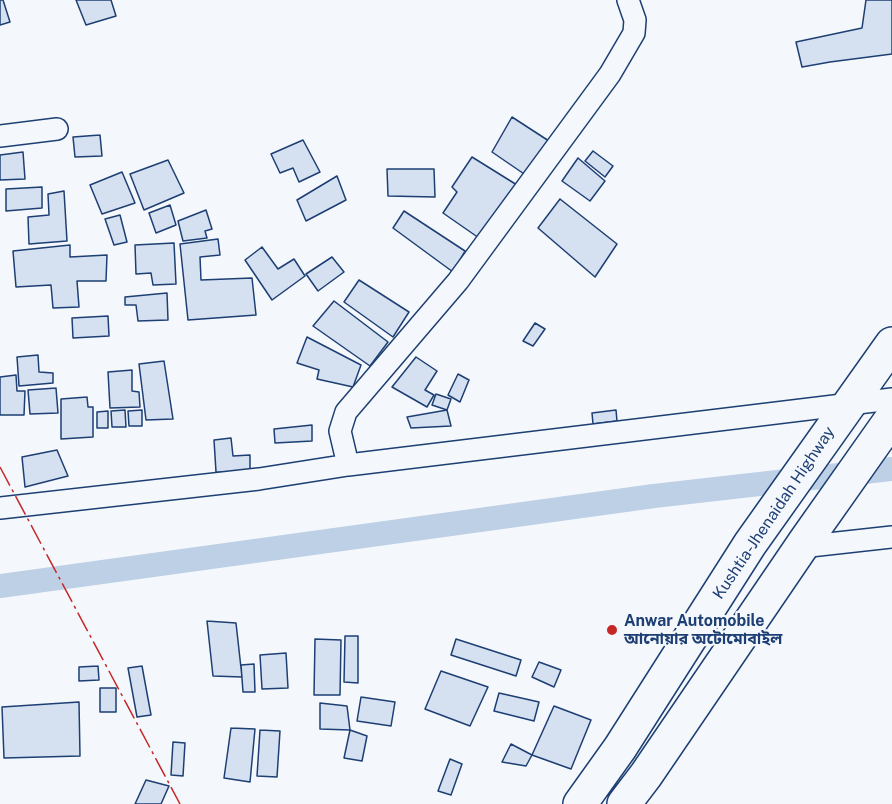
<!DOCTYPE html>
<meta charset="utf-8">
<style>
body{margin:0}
canvas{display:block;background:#f4f7fb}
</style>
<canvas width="892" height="804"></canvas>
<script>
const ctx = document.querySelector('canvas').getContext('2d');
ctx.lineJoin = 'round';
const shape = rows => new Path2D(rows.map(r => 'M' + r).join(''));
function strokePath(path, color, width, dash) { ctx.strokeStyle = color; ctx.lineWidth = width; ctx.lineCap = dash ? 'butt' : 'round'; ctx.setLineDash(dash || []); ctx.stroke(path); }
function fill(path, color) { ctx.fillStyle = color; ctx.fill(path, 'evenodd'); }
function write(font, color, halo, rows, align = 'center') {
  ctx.font = font + ' "Public Sans","Noto Sans Bengali",sans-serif'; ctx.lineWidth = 4.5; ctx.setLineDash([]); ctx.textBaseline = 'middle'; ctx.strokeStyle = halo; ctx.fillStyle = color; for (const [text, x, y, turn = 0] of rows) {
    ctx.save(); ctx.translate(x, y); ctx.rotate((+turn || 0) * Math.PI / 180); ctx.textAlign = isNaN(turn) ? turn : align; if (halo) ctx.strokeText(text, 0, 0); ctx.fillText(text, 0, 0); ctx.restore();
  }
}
const canal = shape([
 [0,586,654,496,892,469]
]);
const building = shape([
 [0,0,3,0,10,22,0,25,0,0],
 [76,0,111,0,116,16,86,25,76,0],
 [866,0,892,0,892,54,830,62,802,67,796,42,862,28,866,0],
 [512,117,552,143,530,178,492,152,512,117],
 [100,135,102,156,75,157,73,137,100,135],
 [303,140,320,172,299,182,293,168,280,173,271,154,303,140],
 [593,151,613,166,605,177,585,161,593,151],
 [23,152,25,179,0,180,0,155,23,152],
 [472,157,517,185,479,238,443,213,457,192,452,187,472,157],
 [578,158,605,181,590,201,562,181,578,158],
 [168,160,184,193,144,210,130,174,168,160],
 [387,169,434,169,435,197,388,196,387,169],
 [122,172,135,203,102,214,90,185,122,172],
 [337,176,346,200,306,221,297,200,337,176],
 [42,187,42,208,6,211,6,189,42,187],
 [64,191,67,241,29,244,28,217,49,215,48,194,64,191],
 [560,199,617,244,595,277,538,228,560,199],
 [170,205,176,225,156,233,149,213,170,205],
 [206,210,212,229,205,231,207,238,183,241,178,221,206,210],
 [404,211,465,251,453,272,393,228,404,211],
 [120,215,127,242,114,245,105,219,120,215],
 [218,239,220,255,200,257,201,280,252,278,256,315,188,320,180,244,218,239],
 [174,243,176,284,153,285,151,273,136,274,135,245,174,243],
 [70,245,70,257,107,255,106,281,77,281,79,307,53,308,51,285,16,287,13,251,70,245],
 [262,247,278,269,294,259,305,276,272,300,245,260,262,247],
 [332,257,344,272,318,291,306,274,332,257],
 [359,280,409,312,393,337,344,302,359,280],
 [167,293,168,320,138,321,136,305,125,305,125,297,167,293],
 [334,301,388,342,370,366,313,326,334,301],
 [108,316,109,336,73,338,72,318,108,316],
 [535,323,545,329,533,346,523,341,535,323],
 [307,337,361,365,353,387,317,379,319,370,297,363,307,337],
 [38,355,39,372,53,373,53,383,19,386,17,357,38,355],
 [416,357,437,371,425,390,434,395,427,407,392,387,416,357],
 [164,361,173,419,146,420,139,364,164,361],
 [132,370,132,391,139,392,140,407,110,408,108,372,132,370],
 [458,374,469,380,460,402,448,395,458,374],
 [16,375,17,391,25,391,24,415,0,415,0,377,16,375],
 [56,388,58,413,30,414,28,390,56,388],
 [436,394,451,399,447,410,432,405,436,394],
 [87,397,88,407,93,407,93,437,61,439,61,399,87,397],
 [125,410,126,427,112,427,111,411,125,410],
 [142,410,142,426,129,426,128,411,142,410],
 [447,410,451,426,411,428,407,417,447,410],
 [616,410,617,421,593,424,592,413,616,410],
 [108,411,108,428,97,428,97,412,108,411],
 [312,425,312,441,275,443,274,429,312,425],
 [231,438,233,456,250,455,250,473,216,472,214,440,231,438],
 [57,450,68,476,25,487,22,457,57,450],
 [207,621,236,623,242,677,213,676,207,621],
 [345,636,358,636,358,683,344,682,345,636],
 [315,639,341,640,340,695,314,695,315,639],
 [456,639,521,660,516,676,451,655,456,639],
 [286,653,288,688,262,689,260,655,286,653],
 [539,662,561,670,554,687,532,677,539,662],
 [254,664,255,692,243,692,241,665,254,664],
 [98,666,99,680,79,681,79,667,98,666],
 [142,666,151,715,137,717,128,668,142,666],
 [441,671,488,687,470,726,425,709,441,671],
 [100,688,116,688,116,712,100,712,100,688],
 [499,693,539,702,534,721,494,711,499,693],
 [361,697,395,702,391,726,357,721,361,697],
 [79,702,80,756,4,758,2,707,79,702],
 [320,703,347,706,350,730,320,729,320,703],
 [554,706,591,720,571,769,532,755,554,706],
 [231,728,255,729,250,782,224,778,231,728],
 [260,730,280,731,277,777,257,776,260,730],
 [350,730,367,736,362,761,344,758,350,730],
 [173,742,185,743,183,776,171,775,173,742],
 [511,744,532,755,526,766,502,762,511,744],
 [450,759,462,764,451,795,438,791,450,759],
 [146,780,169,786,161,804,135,804,146,780]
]);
const street = shape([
 [0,136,57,129],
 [348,465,340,431,346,412,458,281,610,74,634,33,635,20,628,0],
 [0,508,259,479,348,465,892,399],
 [801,547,892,537]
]);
const highway = shape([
 [580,804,620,748,750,544,892,344],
 [624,804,646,775,806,540,892,418]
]);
const power = shape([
 [0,467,180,804]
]);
const markers = [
 [612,630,6,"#c62828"]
];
const streetNames = [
 ["Kushtia-Jhenaidah Highway",774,513,-56]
];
const poiNames = [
 ["Anwar Automobile",624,621],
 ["আনোয়ার অটোমোবাইল",624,639]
];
strokePath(canal, '#bed0e5', 24);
fill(building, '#d5e0f0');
strokePath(building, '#1d3f73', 1.5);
strokePath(street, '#1d3f73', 24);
strokePath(highway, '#1d3f73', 36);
strokePath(street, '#f4f7fb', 21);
strokePath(highway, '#f4f7fb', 33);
strokePath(power, '#c62828', 1.5, [21, 4.5, 3, 4.5]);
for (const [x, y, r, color] of markers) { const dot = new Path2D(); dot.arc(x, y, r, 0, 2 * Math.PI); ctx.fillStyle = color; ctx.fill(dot); strokePath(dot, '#f4f7fb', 2); }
write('16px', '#1d3f73', '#f4f7fb', streetNames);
write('bold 16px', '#1d3f73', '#f4f7fb', poiNames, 'left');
</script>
